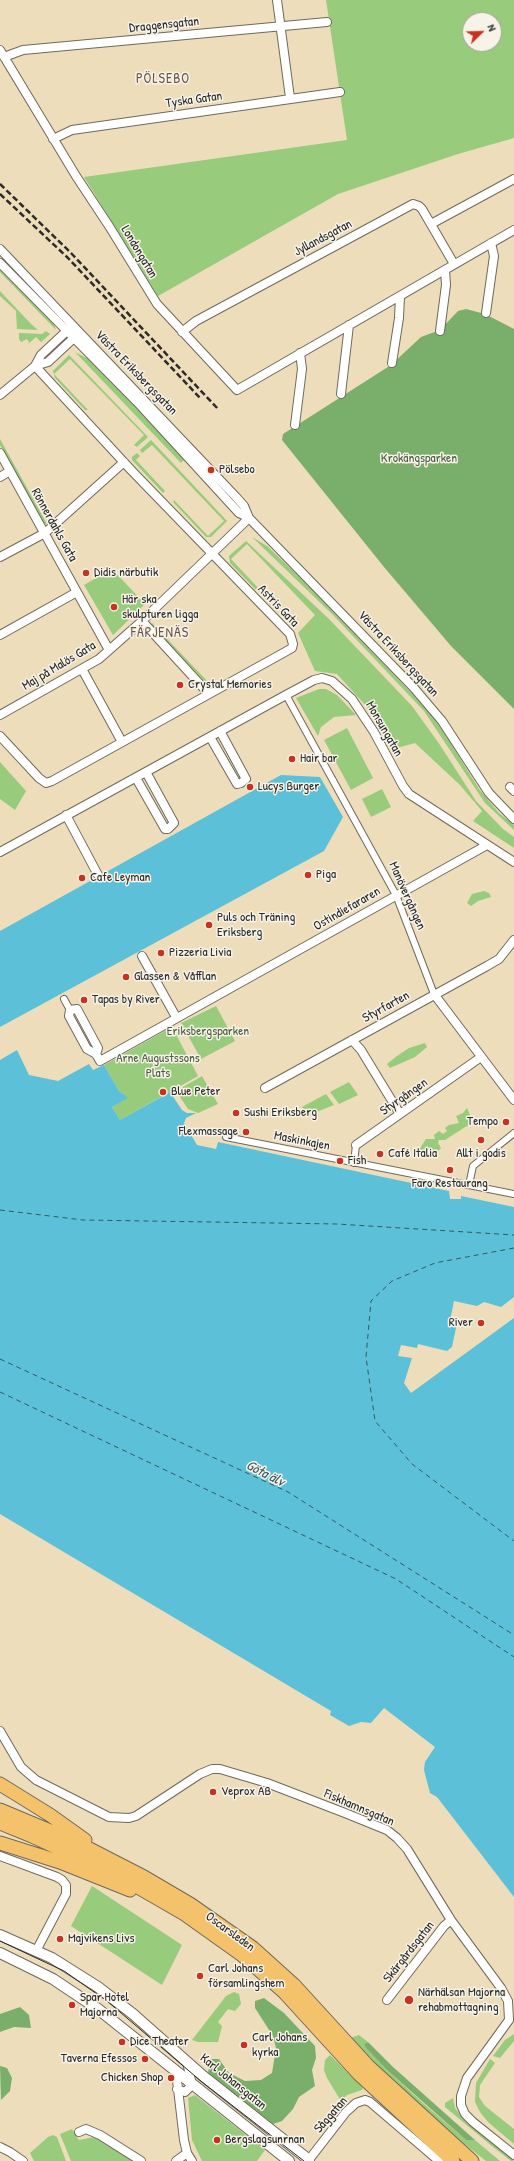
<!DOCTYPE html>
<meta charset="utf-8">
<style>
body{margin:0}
#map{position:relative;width:514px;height:2161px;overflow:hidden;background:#edddbb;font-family:"Patrick Hand",sans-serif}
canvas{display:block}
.north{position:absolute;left:462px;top:12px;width:40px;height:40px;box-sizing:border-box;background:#f7f3e8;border:1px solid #a5a39c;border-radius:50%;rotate:67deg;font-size:11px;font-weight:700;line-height:16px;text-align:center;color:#2b2b2b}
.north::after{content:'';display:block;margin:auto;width:14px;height:18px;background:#c8321e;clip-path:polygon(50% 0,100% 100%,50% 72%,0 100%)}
</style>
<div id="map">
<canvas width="514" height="2161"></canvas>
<div class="north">N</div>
</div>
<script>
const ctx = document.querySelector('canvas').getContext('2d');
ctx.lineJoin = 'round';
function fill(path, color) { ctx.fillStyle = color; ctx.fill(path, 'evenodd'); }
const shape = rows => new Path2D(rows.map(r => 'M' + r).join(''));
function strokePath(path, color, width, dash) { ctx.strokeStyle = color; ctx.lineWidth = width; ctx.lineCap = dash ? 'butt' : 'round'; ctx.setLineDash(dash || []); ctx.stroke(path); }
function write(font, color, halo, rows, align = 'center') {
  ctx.font = font + ' "Patrick Hand",sans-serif'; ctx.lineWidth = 3; ctx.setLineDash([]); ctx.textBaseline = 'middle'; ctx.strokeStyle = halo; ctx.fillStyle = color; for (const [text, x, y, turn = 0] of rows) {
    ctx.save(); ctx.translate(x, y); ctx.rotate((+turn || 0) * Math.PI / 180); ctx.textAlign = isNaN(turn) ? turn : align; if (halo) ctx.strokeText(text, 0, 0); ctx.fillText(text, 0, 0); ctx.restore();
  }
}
const green = shape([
 [326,0,514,0,514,138,458,154,338,194,158,296,84,177,347,140],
 [470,20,494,20,494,44,470,44],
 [0,267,53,321,56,330,0,272],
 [0,291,31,324,38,330,17,329,16,311,0,296],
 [46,331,50,334,41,342,36,337,28,344,29,342,27,339,21,342,19,339,19,333,42,334],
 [75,352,94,362,185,459,181,463],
 [69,355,148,437,139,445,137,447,134,445,144,435,70,359,54,374,88,410,85,410,55,378,53,371],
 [0,439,47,524,46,524,43,522,0,445],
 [151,440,227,521,211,537,206,537,173,502,174,500,208,536,224,521,152,445,142,453,141,452,140,450],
 [137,453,140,456,136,460,165,491,163,493,132,460,132,457],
 [252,537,267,546,313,590,424,706,442,729,479,789,499,813,514,825,514,830,485,803,424,711,333,615],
 [246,541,329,619,412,706,440,745,476,801,503,829,514,837,514,848,473,821,482,811,460,785,415,743,393,749,367,707,337,674,315,671,298,633,315,615,247,544,231,559,261,591,258,592,230,563,229,556],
 [112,569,145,604,113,635,84,585],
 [152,623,210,684,207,684,151,624],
 [319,689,326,689,337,695,356,715,334,717,321,727,318,736,296,698],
 [347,728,373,778,351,790,324,740],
 [0,762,26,791,15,810,0,799],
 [382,789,391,807,371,817,362,799],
 [484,891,489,893,491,897,478,901,471,906,467,903,472,894],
 [216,1006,235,1041,201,1059,181,1023],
 [172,1027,198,1076,120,1120,112,1107,127,1098,119,1091,104,1065],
 [425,1043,427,1047,415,1057,390,1068,387,1064,397,1056,409,1048],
 [202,1076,218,1104,198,1113,188,1109,176,1091],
 [349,1082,358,1095,339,1104,330,1092],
 [326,1094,334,1105,304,1117,303,1114,305,1112,302,1107],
 [467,1108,473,1122,445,1140,439,1140,438,1143,441,1148,438,1151,419,1150,426,1139,435,1139,434,1135,439,1131,443,1134,447,1131,445,1128,449,1125,459,1123,456,1116,463,1113],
 [92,1886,182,1945,162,1985,71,1926],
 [234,1992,239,1994,241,2004,235,2011,228,2009,218,2022,222,2026,218,2042,198,2042,192,2040,226,1996],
 [514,2034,514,2041,500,2058,493,2056,505,2040],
 [359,2035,368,2042,364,2044,365,2047,387,2070,424,2104,466,2140,475,2140,500,2161,486,2161,443,2127,381,2070,350,2038],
 [330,2055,363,2088,362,2090,347,2095,341,2101,327,2078,324,2070,325,2060],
 [490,2059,495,2063,480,2085,479,2097,485,2106,514,2129,514,2144,488,2122,480,2112,475,2102,476,2083],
 [195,2095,265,2150,257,2161,202,2161,192,2140,188,2098],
 [453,2098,455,2108,464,2120,514,2161,511,2161,493,2147,445,2107,445,2103],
 [72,2129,79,2140,94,2137,102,2140,135,2161,71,2161,60,2134],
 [53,2135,57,2137,66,2161,34,2161,30,2153,48,2137]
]);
const forest = shape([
 [466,309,485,314,514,329,514,709,451,646,384,567,282,440,283,434,391,365,421,337,440,330,458,311],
 [264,1998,284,2013,315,2046,316,2058,312,2070,315,2086,299,2097,293,2109,282,2121,273,2124,208,2073,210,2059,219,2059,229,2073,245,2081,261,2080,272,2073,276,2048,273,2036,255,2008,255,2001],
 [20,2007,29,2015,31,2028,14,2027,0,2032,0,2014],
 [368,2042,393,2067,475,2140,466,2140,387,2070,365,2047,364,2044],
 [0,2066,7,2068,12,2078,10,2091,1,2100]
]);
const water = shape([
 [281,775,320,777,343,817,324,851,0,1027,0,931],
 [17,1050,29,1075,58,1081,89,1064,93,1070,104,1065,119,1091,128,1098,112,1107,120,1120,172,1091,174,1098,182,1110,187,1113,196,1113,186,1118,184,1123,197,1145,216,1149,218,1142,449,1191,450,1199,461,1199,461,1196,514,1207,514,1897,437,1797,430,1793,424,1770,425,1762,435,1747,384,1708,371,1723,361,1722,349,1726,330,1715,331,1711,0,1514,0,1060]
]);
const pier = shape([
 [514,1297,514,1318,411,1393,404,1383,412,1358,398,1356,401,1345,417,1348,418,1344,447,1351,452,1347,457,1323,450,1321,454,1301,477,1306,484,1302,501,1307]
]);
const ferry = shape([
 [0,1210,83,1220,337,1224,514,1235],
 [514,1248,435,1263,392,1281,371,1301,366,1357,375,1421,412,1464,514,1541],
 [0,1359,288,1492,514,1635],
 [0,1392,396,1579,514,1657]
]);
const pedestrian = shape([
 [286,695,396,895,434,994],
 [64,999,70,1010],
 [226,1137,514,1194],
 [354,1163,356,1145],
 [469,1185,473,1166,514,1133]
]);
const minor = shape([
 [277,0,290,98],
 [0,50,76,176,109,226,157,304,237,390,514,230],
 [4,57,23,50,327,22],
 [53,139,72,130,340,92],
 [431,224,514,179],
 [0,249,236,497,244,506,249,518],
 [0,263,140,405,239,513,249,518,414,688,442,721,489,793,514,819],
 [486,313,494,256,491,243],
 [440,331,446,285,445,270],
 [182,332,196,321,413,204,419,206,422,209,454,264],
 [392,363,399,318,400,296],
 [35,366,48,362,77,335],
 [341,394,349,325],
 [0,395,35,366,41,355,71,327],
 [295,425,302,369,300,353],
 [0,453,109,650],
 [0,477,10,471],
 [0,557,45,533,124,462],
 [142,621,208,693],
 [0,635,77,592],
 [82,669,122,742],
 [0,715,99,659,142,621,249,518],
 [0,736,39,778,46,783,52,781,285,652,292,648,293,644,290,634,132,471,35,366],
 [210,737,237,784,241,783,246,779,220,731],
 [136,778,165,829,168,829,174,823,146,772],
 [510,787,514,791],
 [66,815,98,875],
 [0,852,286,695,314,680,322,678,332,681,352,699,374,732,403,786,409,794,514,862],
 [142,956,176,1017],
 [434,994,514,1100],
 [352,1040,361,1050,400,1114],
 [96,1054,98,1048,77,1009,70,1010,69,1016,87,1049,96,1054,100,1061,487,845],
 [265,1088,487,966,499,959,514,940],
 [356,1145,481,1057],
 [0,1731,21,1767,36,1780,109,1817,129,1818,136,1816,200,1774,212,1769,220,1769,267,1783,345,1813,387,1830,397,1838,407,1849,451,1920,501,1988,508,2001,509,2020,467,2078,461,2096,461,2105,465,2114,473,2122,514,2155],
 [0,1856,57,1877,62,1880,66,1885,66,1894,36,1951],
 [387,2000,444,1926,451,1920],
 [176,2072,184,2140,187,2153,192,2161],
 [177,2089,185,2092,192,2085,187,2062],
 [79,2132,86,2129,100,2135,141,2161],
 [0,2147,10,2152,23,2161],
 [176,2161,187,2153],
 [308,2161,346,2112,356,2103,365,2100,370,2102,439,2161]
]);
const tertiary = shape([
 [0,1935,52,1958,98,1987,133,2014,203,2076,309,2160],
 [0,1953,53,1979,98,2009,289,2161]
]);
const trunk = shape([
 [0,1784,50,1815,85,1840],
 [0,1810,74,1841,144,1877,190,1904,253,1948,294,1985,368,2066,472,2161],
 [0,1823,32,1836,117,1875,183,1913,242,1955,285,1993,359,2074,453,2161],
 [0,1843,60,1862,130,1890]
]);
const tram = shape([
 [0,1941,64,1971,107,2001,202,2082,304,2161]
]);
const rail = shape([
 [0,184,71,253,219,410],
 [0,194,68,258,201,399]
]);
const markers = [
 [211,470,4,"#c8321e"],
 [86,573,4,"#c8321e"],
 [114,607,4,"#c8321e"],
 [180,685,4,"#c8321e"],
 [292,759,4,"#c8321e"],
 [250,787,4,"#c8321e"],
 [308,875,4,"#c8321e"],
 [82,878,4,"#c8321e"],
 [209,925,4,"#c8321e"],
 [161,953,4,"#c8321e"],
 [126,977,4,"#c8321e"],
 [84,1000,4,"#c8321e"],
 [163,1092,4,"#c8321e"],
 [236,1113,4,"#c8321e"],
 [506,1122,4,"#c8321e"],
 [246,1132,4,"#c8321e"],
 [481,1140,4,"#c8321e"],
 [380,1154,4,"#c8321e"],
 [340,1161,4,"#c8321e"],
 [450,1170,4,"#c8321e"],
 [481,1323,4,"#c8321e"],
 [213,1792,4,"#c8321e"],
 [60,1939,4,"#c8321e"],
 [200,1976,4,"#c8321e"],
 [409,2000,5,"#c8321e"],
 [72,2005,4,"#c8321e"],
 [122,2042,4,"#c8321e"],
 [244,2045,4,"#c8321e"],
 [145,2059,4,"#c8321e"],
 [171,2078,4,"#c8321e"],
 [217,2140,4,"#c8321e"]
];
const streetNames = [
 ["Draggensgatan",164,25,-6],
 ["Tyska Gatan",194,100,-8],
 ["Jyllandsgatan",323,238,-28],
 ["Londongatan",139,252,59],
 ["Västra Eriksbergsgatan",136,373,46],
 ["Rönnerdahls Gata",54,525,61],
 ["Astris Gata",278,606,46],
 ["Västra Eriksbergsgatan",398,654,47],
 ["Maj på Malös Gata",59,666,-31],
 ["Monsungatan",384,729,60],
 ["Manövergången",407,896,66],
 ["Ostindiefararen",347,909,-30],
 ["Styrfarten",386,1007,-29],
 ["Styrgången",404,1097,-35],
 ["Maskinkajen",302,1141,11],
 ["Fiskhamnsgatan",359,1808,23],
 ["Oscarsleden",230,1932,36],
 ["Skärgårdsgatan",409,1952,-52],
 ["Karl Johansgatan",233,2082,39],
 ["Såggatan",331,2115,-49]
];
const parkNames = [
 ["Krokängsparken",419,459],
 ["Eriksbergsparken",208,1032],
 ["Arne Augustssons",158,1059],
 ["Plats",158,1074]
];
const poiNames = [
 ["Pölsebo",219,470],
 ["Didis närbutik",94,573],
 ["Här ska",122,600],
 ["skulpturen ligga",122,615],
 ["Crystal Memories",188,685],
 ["Hair bar",300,759],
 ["Lucys Burger",258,787],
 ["Piga",316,875],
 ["Cafe Leyman",90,878],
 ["Puls och Träning",217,918],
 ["Eriksberg",217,933],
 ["Pizzeria Livia",169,953],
 ["Glassen & Våfflan",134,977],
 ["Tapas by River",92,1000],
 ["Blue Peter",171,1092],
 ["Sushi Eriksberg",244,1113],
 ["Tempo",498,1122,"right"],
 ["Flexmassage",238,1132,"right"],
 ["Café Italia",388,1154],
 ["Allt i godis",481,1154,"center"],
 ["Fish",348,1161],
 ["Faro Restaurang",450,1184,"center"],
 ["River",473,1323,"right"],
 ["Veprox AB",221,1792],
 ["Majvikens Livs",68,1939],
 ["Carl Johans",208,1969],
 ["församlingshem",208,1984],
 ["Närhälsan Majorna",418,1993],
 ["rehabmottagning",418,2008],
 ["Spar Hotel",80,1998],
 ["Majorna",80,2013],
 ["Carl Johans",252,2038],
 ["kyrka",252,2053],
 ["Dice Theater",130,2042],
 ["Taverna Efessos",137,2059,"right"],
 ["Chicken Shop",163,2078,"right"],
 ["Bergslagsunrnan",225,2140]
];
const neighbourhoodNames = [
 ["PÖLSEBO",163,79],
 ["FÄRJENÄS",160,633]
];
const waterNames = [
 ["Göta älv",265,1474,27]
];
fill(green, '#98cb7b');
fill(forest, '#7aaf6b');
fill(water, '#5bc0d8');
fill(pier, '#edddbb');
strokePath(ferry, '#39585f', 1, [5, 4]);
strokePath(pedestrian, '#6f695d', 8);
strokePath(minor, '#6f695d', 10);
strokePath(tertiary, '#6f695d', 12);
strokePath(trunk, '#6f695d', 15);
strokePath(pedestrian, '#fff', 6);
strokePath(minor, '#fff', 8);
strokePath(tertiary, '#fff', 10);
strokePath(trunk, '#f3c26a', 13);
strokePath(tram, '#2b2b2b', 1);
strokePath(rail, '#2b2b2b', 2.5, [6, 3]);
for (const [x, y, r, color] of markers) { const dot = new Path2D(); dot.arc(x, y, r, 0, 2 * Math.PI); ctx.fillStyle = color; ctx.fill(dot); strokePath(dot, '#f7f3e8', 1.5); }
write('13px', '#2b2b2b', '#f7f3e8', streetNames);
write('13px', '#4c5b43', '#f7f3e8', parkNames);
write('13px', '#2b2b2b', '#f7f3e8', poiNames, 'left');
ctx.letterSpacing = '1px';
write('14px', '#6a5548', '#f7f3e8', neighbourhoodNames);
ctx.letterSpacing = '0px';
write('italic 14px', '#39585f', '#f7f3e8', waterNames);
</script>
